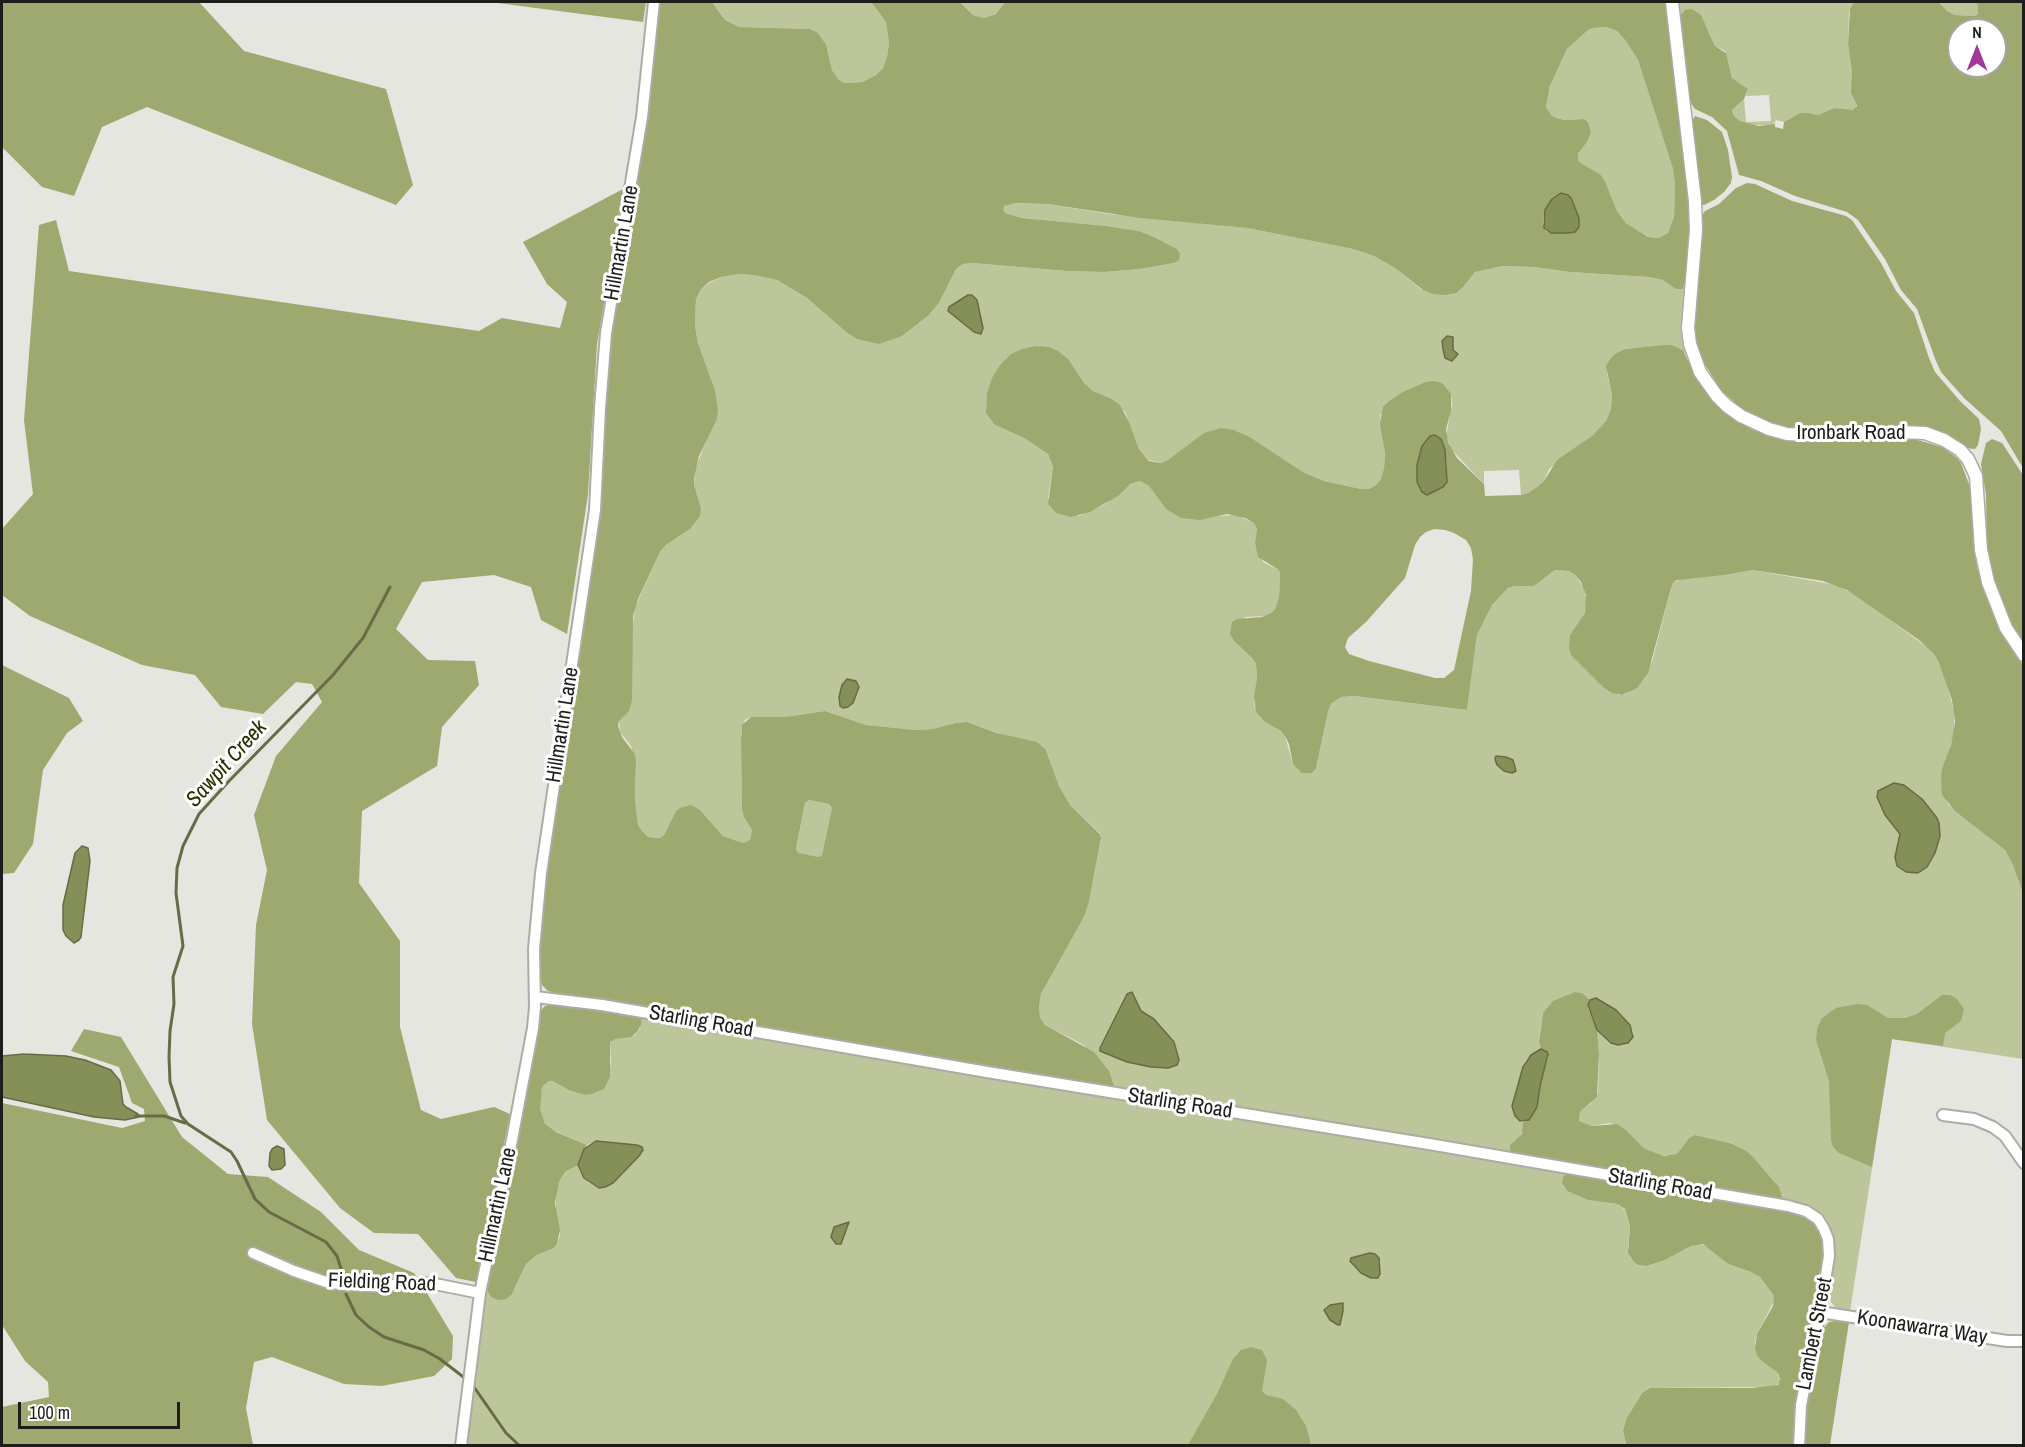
<!DOCTYPE html>
<style>
body{margin:0}
#map{position:relative;width:2025px;height:1447px;overflow:hidden;background:#e4e6df;font-family:"Archivo Narrow",sans-serif}
canvas{display:block}
.frame{position:absolute;inset:0;border:3px solid #1d1e1b;pointer-events:none}
.north{position:absolute;left:1947px;top:18px;width:60px;height:60px;box-sizing:border-box;background:#fff;border:2px solid #a5a5a4;border-radius:50%;rotate:0deg;font-size:16px;font-weight:700;line-height:24px;text-align:center;color:#1d1e1b}
.north::after{content:'';display:block;margin:auto;width:21px;height:27px;background:#a1389b;clip-path:polygon(50% 0,100% 100%,50% 72%,0 100%)}
.scale{position:absolute;left:18px;top:1402px;width:162px;height:27px;box-sizing:border-box;border:3px solid #1d1e1b;border-top:0;padding-left:8px;font-size:18px;line-height:21px;white-space:nowrap;color:#1d1e1b;-webkit-text-stroke:4px #fff;paint-order:stroke}
</style>
<div id="map">
<canvas width="2025" height="1447"></canvas>
<div class="frame"></div>
<div class="north">N</div>
<div class="scale">100 m</div>
</div>
<script>
const ctx = document.querySelector('canvas').getContext('2d');
ctx.lineJoin = 'round';
function fill(path, color) { ctx.fillStyle = color; ctx.fill(path, 'evenodd'); }
const shape = rows => new Path2D(rows.map(r => 'M' + r).join(''));
function strokePath(path, color, width, dash) { ctx.strokeStyle = color; ctx.lineWidth = width; ctx.lineCap = dash ? 'butt' : 'round'; ctx.setLineDash(dash || []); ctx.stroke(path); }
function write(font, color, halo, rows, align = 'center') {
  ctx.font = font + ' "Archivo Narrow",sans-serif'; ctx.lineWidth = 6; ctx.setLineDash([]); ctx.textBaseline = 'middle'; ctx.strokeStyle = halo; ctx.fillStyle = color; for (const [text, x, y, turn = 0] of rows) {
    ctx.save(); ctx.translate(x, y); ctx.rotate((+turn || 0) * Math.PI / 180); ctx.textAlign = isNaN(turn) ? turn : align; if (halo) ctx.strokeText(text, 0, 0); ctx.fillText(text, 0, 0); ctx.restore();
  }
}
const green = shape([
 [712,2,871,2,886,22,889,43,887,57,883,68,876,75,862,82,845,83,839,80,832,70,826,44,817,32,810,29,739,27,725,20],
 [960,2,1005,2,996,14,984,18,973,15],
 [1677,2,1854,2,1849,12,1848,44,1852,73,1852,96,1856,104,1856,109,1850,111,1834,108,1818,115,1800,113,1784,122,1776,120,1773,125,1752,125,1740,121,1734,116,1732,110,1744,99,1746,122,1771,121,1769,95,1746,96,1748,89,1732,78,1725,51,1715,46,1709,32,1692,9,1679,17],
 [1939,2,1977,2,1978,14,1974,16,1955,15,1947,11],
 [1606,27,1617,31,1625,40,1638,60,1673,169,1675,185,1674,217,1668,233,1659,238,1648,237,1626,223,1617,211,1605,181,1601,175,1578,161,1578,154,1587,142,1591,132,1588,122,1584,119,1564,120,1557,118,1552,116,1546,107,1550,86,1567,49,1588,30,1593,28],
 [1008,203,1048,204,1109,214,1247,228,1353,249,1374,256,1395,268,1422,290,1464,286,1475,272,1503,266,1534,267,1570,272,1649,277,1663,280,1679,289,1685,284,1682,321,1686,355,1683,350,1672,345,1625,349,1616,353,1607,374,1612,396,1611,409,1606,421,1592,436,1549,469,1544,481,1537,487,1528,493,1521,495,1519,470,1484,471,1484,484,1452,450,1446,436,1452,404,1451,394,1380,415,1385,453,1384,468,1381,479,1376,485,1369,489,1361,489,1324,481,1303,472,1250,437,1234,430,1181,453,1168,460,1162,463,1149,460,1139,449,1125,412,1110,398,1093,391,1083,383,1076,373,992,378,986,407,995,425,1024,438,1048,454,1053,467,1048,498,1079,516,1104,505,1130,484,1140,481,1149,486,1166,509,1217,516,1236,515,1254,523,1257,529,1255,542,1263,562,1279,570,1280,574,1279,597,1275,609,1267,616,1245,617,1234,641,1252,658,1256,664,1257,678,1254,705,1260,717,1281,731,1285,736,1293,764,1316,768,1328,712,1331,704,1341,697,1355,696,1467,710,1477,635,1492,605,1508,588,1515,586,1534,586,1555,570,1569,571,1575,575,1584,588,1587,603,1585,613,1582,618,1618,695,1626,694,1652,662,1671,588,1673,583,1683,578,1725,575,1753,570,1836,585,1858,596,1928,648,1934,654,1944,672,1954,712,1954,733,1941,780,1948,804,2005,850,2013,865,2023,894,2023,1059,1892,1039,1850,1311,1836,1308,1829,1299,1833,1249,1832,1233,1825,1217,1812,1208,1783,1201,1775,1182,1745,1150,1730,1143,1695,1135,1689,1138,1677,1154,1669,1156,1659,1155,1645,1149,1626,1130,1610,1123,1592,1126,1579,1121,1580,1112,1591,1103,1598,1093,1599,1053,1597,1030,1611,1043,1634,1034,1630,1025,1616,1010,1599,999,1590,1000,1582,993,1575,992,1543,1013,1539,1037,1541,1049,1531,1055,1525,1061,1516,1094,1520,1121,1523,1122,1523,1131,1519,1138,1514,1141,1510,1154,1115,1089,1084,1045,1045,1025,1040,1017,1039,1006,1041,994,1084,917,1089,902,1101,839,1100,833,1070,805,1059,786,1046,750,967,722,955,723,932,729,916,730,866,725,825,711,785,717,751,717,745,720,741,731,742,810,744,817,752,830,750,840,743,843,723,836,700,810,686,806,676,811,664,835,660,838,648,837,641,831,638,825,635,799,636,769,631,746,620,732,619,721,632,700,632,631,635,607,660,552,666,545,690,529,695,492,694,485,695,470,718,409,715,390,698,343,695,326,696,299,701,289,709,283,721,277,740,274,754,275,777,280,807,298,846,332,902,336,928,316,939,303,956,269,963,264,971,263,1067,271,1104,272,1140,269,1174,263,1177,249,1154,237,1139,231,1107,226,1022,218,1005,213,1002,210,1004,206],
 [809,800,829,804,832,808,822,855,819,857,798,854,796,850,805,803],
 [642,1017,1567,1174,1562,1183,1567,1191,1588,1200,1617,1204,1625,1210,1630,1226,1628,1247,1630,1257,1638,1265,1647,1266,1665,1260,1691,1246,1700,1244,1707,1246,1728,1264,1751,1272,1760,1277,1774,1296,1774,1301,1757,1334,1755,1342,1757,1356,1778,1373,1780,1382,1775,1386,1764,1387,1650,1388,1642,1393,1638,1399,1626,1419,1623,1431,1626,1444,1649,1445,464,1446,485,1286,512,1294,526,1264,537,1255,554,1248,557,1244,560,1235,556,1211,556,1191,559,1182,565,1172,578,1165,579,1170,588,1182,599,1188,605,1187,613,1183,639,1156,591,1143,587,1145,550,1129,545,1124,540,1114,540,1102,542,1087,549,1081,553,1081,585,1095,598,1092,611,1064,610,1042,613,1040,635,1035,640,1028]
]);
const forest = shape([
 [2,2,199,2,244,51,386,89,413,185,396,205,147,107,102,127,74,196,42,187,2,147],
 [490,2,646,2,643,22],
 [658,2,712,2,725,20,739,27,810,29,817,32,826,44,832,70,839,80,845,83,862,82,876,75,883,68,887,57,889,43,886,22,871,2,960,2,973,15,984,18,996,14,1005,2,1666,2,1690,216,1689,257,1685,284,1682,289,1676,289,1663,280,1649,277,1570,272,1534,267,1503,266,1475,272,1464,286,1456,293,1446,295,1433,294,1423,290,1395,268,1374,256,1353,249,1247,228,1140,218,1048,204,1015,203,1004,206,1003,210,1005,213,1022,218,1107,226,1139,231,1154,237,1177,249,1180,254,1179,260,1174,263,1140,269,1104,272,1067,271,972,263,963,264,956,269,939,303,928,316,902,336,879,344,857,339,846,332,807,298,777,280,754,275,740,274,721,277,709,282,701,289,696,299,695,326,698,343,715,390,718,409,717,419,699,456,694,478,694,485,701,509,700,516,690,529,666,545,660,552,638,599,633,616,632,700,629,711,619,721,618,726,622,737,634,753,636,759,635,799,638,825,641,830,648,837,660,838,664,835,676,811,680,808,691,805,700,810,723,836,743,843,750,840,752,830,744,817,742,810,741,740,742,725,751,717,785,717,825,711,866,725,916,730,932,729,955,723,967,722,997,733,1037,742,1046,750,1059,786,1070,805,1100,834,1101,838,1089,902,1084,917,1041,994,1039,1006,1040,1017,1045,1025,1094,1052,1109,1071,1115,1089,559,994,548,991,542,985,538,963,546,868,602,498,603,430,610,343,637,183],
 [1606,27,1617,31,1625,40,1638,60,1673,169,1675,185,1674,217,1668,233,1659,238,1648,237,1626,223,1617,211,1605,181,1601,175,1578,161,1578,154,1587,142,1591,132,1588,122,1584,119,1564,120,1557,118,1552,116,1546,107,1550,86,1567,49,1588,30,1593,28],
 [1561,193,1568,233,1551,233,1546,231,1543,223,1545,210,1552,199],
 [809,800,829,804,832,808,822,855,819,857,798,853,796,849,805,803],
 [1854,2,1939,2,1947,11,1955,15,1974,16,1978,14,1977,2,2023,2,2023,468,2001,431,1964,398,1941,372,1936,361,1917,309,1901,290,1885,259,1858,220,1847,212,1795,196,1761,181,1739,175,1727,131,1712,117,1695,109,1689,100,1679,17,1685,10,1692,9,1701,15,1715,46,1726,53,1732,78,1748,89,1744,99,1732,110,1734,116,1740,121,1759,126,1775,124,1775,127,1783,129,1784,122,1800,113,1808,113,1818,115,1834,108,1853,110,1857,106,1851,93,1852,73,1848,44,1850,9],
 [1959,30,1995,30,1995,66,1959,66],
 [1695,116,1707,120,1722,132,1728,150,1732,177,1731,183,1724,192,1714,200,1704,205,1701,204,1692,121],
 [1747,183,1755,184,1792,201,1846,216,1852,220,1881,263,1896,291,1914,313,1929,358,1935,372,1960,401,1979,419,1981,429,1978,445,1975,449,1966,448,1955,440,1783,427,1757,418,1743,410,1721,390,1702,360,1695,336,1694,324,1701,219,1702,215,1705,211,1719,204,1736,188],
 [623,189,597,344,588,494,567,634,541,620,531,587,494,575,422,582,396,629,428,660,475,661,479,685,442,727,437,766,362,811,359,883,400,941,400,1027,421,1110,441,1119,494,1107,510,1114,476,1282,456,1278,418,1234,374,1233,340,1208,267,1120,252,1024,256,925,267,870,254,815,276,756,322,702,312,684,296,682,263,714,221,707,195,675,142,665,30,616,2,595,2,529,33,494,24,420,39,225,56,220,69,271,479,331,502,318,560,328,567,302,547,284,523,242],
 [1663,345,1672,345,1683,350,1698,382,1713,401,1733,418,1753,430,1775,437,1800,441,1914,439,1942,447,1956,457,1961,463,1970,487,1977,567,1984,591,2004,638,2023,665,2023,894,2013,865,2005,850,1955,811,1942,795,1941,780,1942,769,1951,745,1955,722,1952,700,1939,663,1934,654,1919,640,1847,590,1823,581,1753,570,1725,575,1677,580,1673,583,1671,588,1648,673,1637,688,1622,695,1612,693,1603,687,1571,655,1569,648,1570,635,1585,613,1586,595,1581,582,1575,575,1569,571,1555,570,1534,586,1515,586,1508,588,1492,605,1477,635,1467,710,1355,696,1341,697,1331,704,1328,712,1316,768,1312,773,1302,773,1293,764,1289,744,1285,736,1281,731,1264,721,1256,712,1254,697,1257,678,1256,664,1252,658,1234,641,1230,634,1232,622,1237,619,1262,617,1271,613,1275,609,1279,597,1280,574,1279,570,1258,557,1255,542,1257,529,1254,523,1245,518,1227,514,1200,520,1181,518,1166,509,1149,486,1140,481,1130,484,1118,496,1090,512,1071,517,1056,513,1048,504,1053,467,1048,454,1024,438,995,425,986,413,987,393,992,378,1000,365,1011,354,1022,349,1036,346,1049,347,1058,351,1068,359,1084,383,1093,391,1110,398,1120,405,1129,422,1139,449,1149,461,1161,463,1168,460,1204,433,1221,428,1234,430,1250,437,1303,472,1324,481,1361,489,1369,489,1376,485,1381,479,1384,468,1385,453,1380,424,1383,407,1389,401,1403,392,1426,382,1434,381,1442,383,1451,394,1451,411,1446,429,1448,442,1457,458,1484,484,1485,496,1521,495,1528,493,1537,487,1544,481,1557,460,1592,436,1606,421,1611,409,1612,396,1606,366,1610,359,1616,353,1625,349],
 [1430,436,1446,457,1447,480,1422,446],
 [1434,529,1445,530,1454,533,1466,540,1471,548,1473,560,1471,591,1454,670,1444,678,1435,678,1369,661,1349,654,1345,647,1348,638,1366,622,1398,586,1405,578,1415,545,1420,537,1426,532],
 [1992,439,2002,443,2023,475,2023,645,2009,619,1995,586,1987,550,1986,495,1981,464,1986,443],
 [2,665,69,698,83,721,67,733,43,770,33,844,14,873,2,874],
 [1575,992,1582,993,1590,1000,1588,1008,1597,1030,1599,1053,1597,1097,1580,1112,1579,1121,1592,1126,1617,1124,1626,1130,1645,1149,1664,1156,1677,1154,1689,1138,1695,1135,1730,1143,1745,1150,1751,1155,1779,1187,1783,1201,1510,1154,1510,1145,1522,1134,1523,1122,1526,1121,1537,1107,1540,1086,1548,1057,1545,1050,1541,1049,1539,1041,1543,1013,1553,1001],
 [1942,995,1950,995,1956,998,1964,1009,1961,1021,1945,1033,1943,1046,1892,1039,1872,1167,1839,1153,1833,1147,1831,1140,1829,1081,1816,1040,1817,1029,1822,1018,1836,1008,1857,1004,1867,1005,1888,1018,1905,1018,1917,1014],
 [552,1004,642,1017,641,1025,637,1032,631,1037,616,1039,610,1042,610,1077,604,1089,592,1094,585,1095,569,1090,553,1081,549,1081,542,1087,540,1109,545,1124,556,1132,587,1145,584,1149,578,1165,565,1172,559,1182,555,1203,560,1230,557,1244,554,1248,537,1255,526,1264,512,1294,506,1299,498,1300,491,1297,485,1286,539,1012,545,1006],
 [84,1029,121,1037,182,1137,228,1174,268,1177,321,1212,359,1250,414,1273,418,1279,385,1282,294,1275,422,1285,453,1336,452,1359,434,1376,382,1386,344,1384,272,1357,254,1362,246,1408,253,1445,2,1446,2,1407,49,1397,48,1382,25,1361,2,1325,2,1103,122,1128,145,1121,144,1109,132,1103,119,1067,71,1051],
 [1567,1174,1783,1210,1805,1217,1817,1227,1823,1242,1825,1254,1814,1319,1796,1400,1793,1445,1649,1446,1626,1444,1623,1431,1626,1419,1642,1393,1650,1388,1752,1388,1778,1385,1780,1379,1778,1373,1762,1361,1757,1356,1755,1348,1757,1334,1773,1306,1774,1296,1760,1277,1751,1272,1728,1264,1703,1244,1691,1246,1665,1260,1647,1266,1638,1265,1634,1262,1628,1253,1630,1226,1625,1209,1617,1204,1588,1200,1567,1191,1562,1183,1563,1177],
 [1840,1320,1849,1322,1830,1445,1803,1446,1805,1411,1821,1331,1829,1322],
 [1251,1347,1262,1350,1267,1360,1262,1391,1266,1395,1283,1399,1296,1410,1306,1426,1311,1445,1188,1445,1217,1394,1233,1359,1241,1350]
]);
const water = shape([
 [1561,193,1568,195,1571,198,1579,218,1579,227,1575,232,1568,233,1551,233,1544,228,1545,210,1552,199,1561,193],
 [968,295,972,295,977,300,983,328,981,334,974,332,948,311,949,307,968,295],
 [1447,336,1453,337,1453,350,1458,354,1452,361,1445,358,1443,349,1442,341,1447,336],
 [1435,435,1441,439,1445,450,1447,482,1443,487,1427,495,1422,492,1417,482,1417,465,1422,446,1430,436,1435,435],
 [847,679,856,681,859,687,853,703,848,707,843,708,840,706,839,697,842,685,847,679],
 [1496,756,1506,757,1513,760,1516,771,1512,773,1504,771,1497,765,1495,759,1496,756],
 [1894,783,1904,785,1922,799,1937,818,1939,823,1940,836,1935,853,1927,867,1918,873,1906,872,1897,866,1895,857,1900,834,1885,815,1877,797,1878,791,1894,783],
 [82,846,88,848,90,861,81,937,79,940,74,943,66,936,63,930,63,905,75,853,82,846],
 [1132,992,1141,1011,1154,1019,1174,1042,1179,1060,1177,1065,1168,1068,1151,1067,1127,1062,1100,1051,1100,1048,1127,994,1132,992],
 [1596,998,1616,1010,1630,1025,1633,1037,1628,1043,1618,1045,1611,1043,1597,1030,1588,1005,1590,1000,1596,998],
 [1541,1049,1547,1052,1548,1054,1540,1086,1537,1107,1529,1120,1520,1121,1515,1116,1512,1106,1523,1067,1531,1055,1541,1049],
 [24,1054,66,1056,85,1060,111,1070,120,1081,123,1104,126,1107,138,1114,139,1117,125,1120,94,1117,2,1097,2,1056,24,1054],
 [596,1141,637,1145,642,1147,643,1150,639,1156,613,1183,605,1187,599,1188,584,1178,578,1165,584,1149,596,1141],
 [277,1146,284,1149,285,1165,281,1169,272,1170,269,1166,270,1153,272,1149,277,1146],
 [849,1222,841,1244,836,1244,831,1237,834,1227,849,1222],
 [1370,1253,1375,1254,1379,1258,1380,1274,1378,1278,1371,1278,1361,1273,1350,1261,1351,1258,1370,1253],
 [1343,1303,1343,1311,1340,1325,1338,1325,1330,1320,1324,1310,1330,1305,1343,1303]
]);
const stream = shape([
 [136,1116,164,1116,185,1123],
 [343,1275,337,1256,326,1242,269,1212,255,1199,237,1161,231,1152,188,1124,181,1116,170,1082,169,1057,170,1031,174,1004,173,977,183,946,176,893,177,868,183,846,199,814,229,781,333,675,363,638,390,587],
 [346,1294,356,1315,369,1327,384,1337,424,1350,440,1359,466,1379],
 [474,1387,506,1433,520,1446]
]);
const minor = shape([
 [535,997,602,1005,987,1072,1435,1145,1788,1206,1806,1211,1818,1219,1824,1229,1828,1239,1829,1256,1820,1312,1801,1405,1799,1446],
 [1943,1115,1974,1119,1993,1127,2005,1136,2024,1163],
 [253,1253,294,1271,329,1283,368,1286,430,1283,480,1293],
 [1820,1312,2007,1341,2024,1341],
 [461,1446,480,1293,511,1145,533,1028,535,1007,534,949,541,873,595,510,600,408,606,333,642,117,654,2]
]);
const tertiary = shape([
 [1672,2,1695,201,1696,230,1688,328,1690,344,1700,372,1717,396,1727,406,1741,416,1769,429,1787,434,1807,435,1897,432,1925,433,1944,440,1960,450,1968,459,1976,476,1981,550,1988,582,2006,628,2024,655]
]);
const streetNames = [
 ["Hillmartin Lane",622,243,-80],
 ["Ironbark Road",1851,433],
 ["Hillmartin Lane",563,725,-81],
 ["Starling Road",701,1022,10],
 ["Starling Road",1180,1104,9],
 ["Starling Road",1660,1185,10],
 ["Hillmartin Lane",498,1205,-78],
 ["Fielding Road",382,1283,2],
 ["Koonawarra Way",1922,1328,9],
 ["Lambert Street",1815,1334,-79]
];
const waterNames = [
 ["Sawpit Creek",227,764,-48]
];
fill(green, '#bdc59b');
fill(forest, '#9ea970');
fill(water, '#858f58');
strokePath(water, '#666d46', 1.5);
strokePath(stream, '#666d46', 3);
strokePath(minor, '#aaaca5', 14);
strokePath(tertiary, '#aaaca5', 15);
strokePath(minor, '#fff', 10);
strokePath(tertiary, '#fff', 12);
write('21px', '#1d1e1b', '#fff', streetNames);
write('italic 22px', '#292e01', '#fff', waterNames);
</script>
